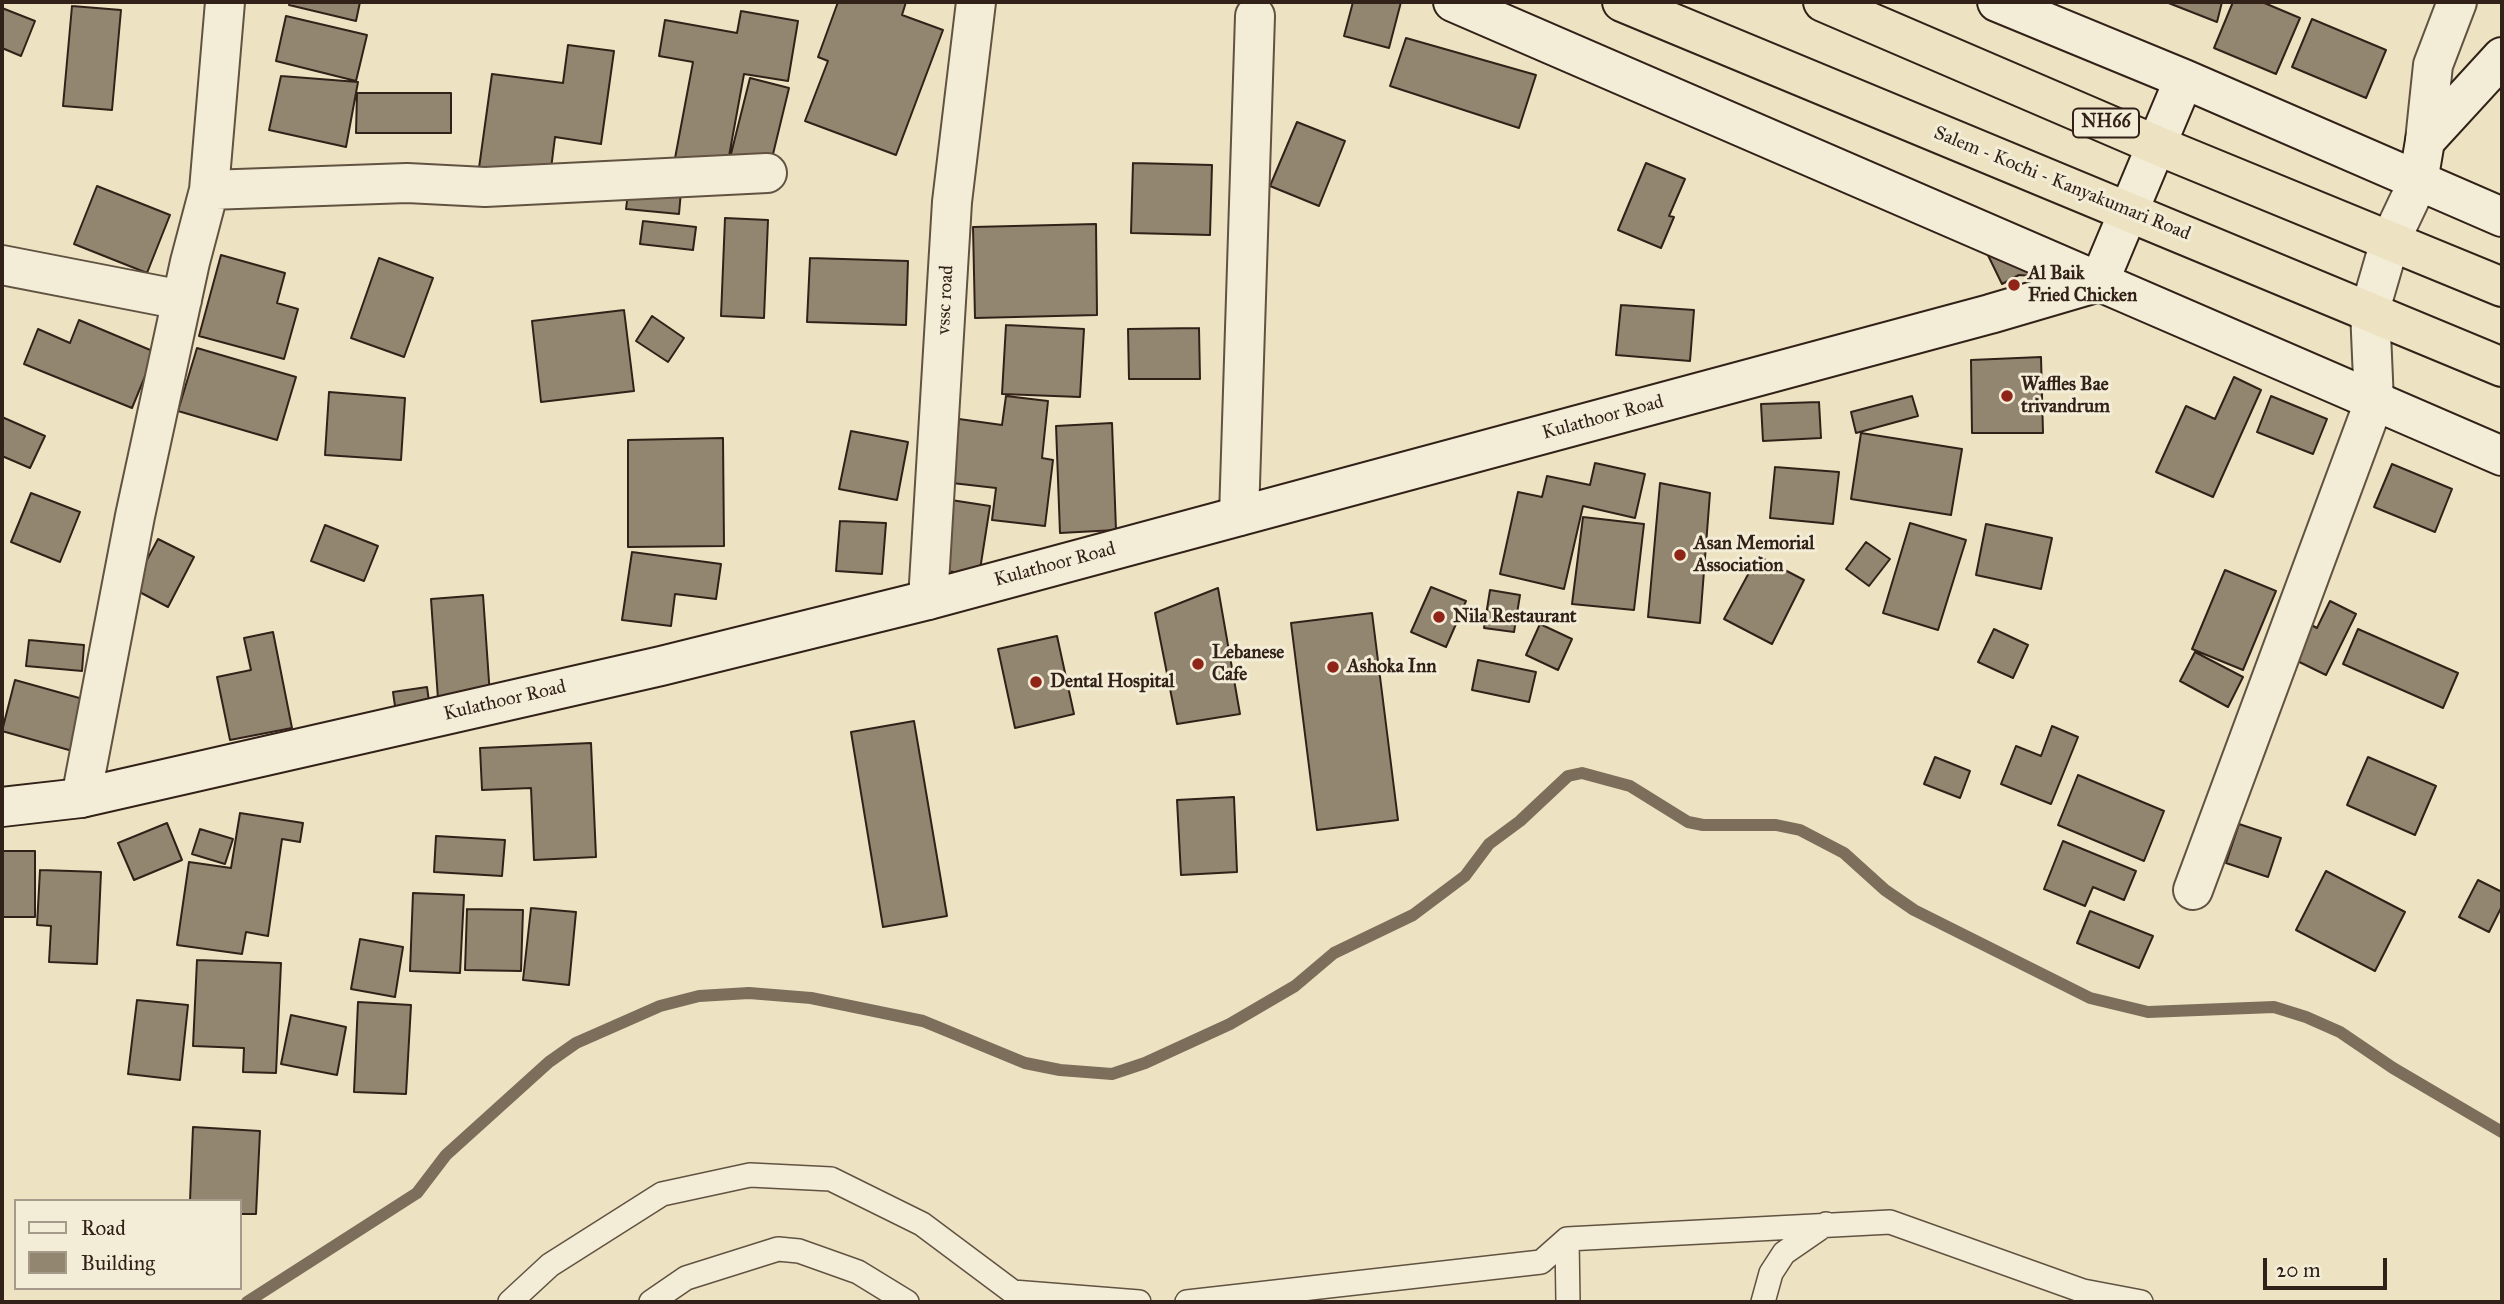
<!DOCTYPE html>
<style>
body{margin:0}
#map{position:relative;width:2504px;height:1304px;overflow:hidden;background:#ede3c2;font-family:"IM FELL Great Primer",serif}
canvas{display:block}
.frame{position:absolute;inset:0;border:4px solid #322118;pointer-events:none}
.legend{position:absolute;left:14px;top:1199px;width:228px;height:91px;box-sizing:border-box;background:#f3edd7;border:2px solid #a69b8b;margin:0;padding:9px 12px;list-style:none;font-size:21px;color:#322118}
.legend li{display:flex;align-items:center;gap:14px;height:35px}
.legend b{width:35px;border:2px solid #a69b8b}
.scale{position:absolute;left:2263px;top:1258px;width:124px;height:32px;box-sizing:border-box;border:4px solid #322118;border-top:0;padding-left:9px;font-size:21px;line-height:24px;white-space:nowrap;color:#322118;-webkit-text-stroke:5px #f3edd7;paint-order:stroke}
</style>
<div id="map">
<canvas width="2504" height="1304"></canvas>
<div class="frame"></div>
<ul class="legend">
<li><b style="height:9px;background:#f3edd7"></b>Road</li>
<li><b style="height:19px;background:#938670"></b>Building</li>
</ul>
<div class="scale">20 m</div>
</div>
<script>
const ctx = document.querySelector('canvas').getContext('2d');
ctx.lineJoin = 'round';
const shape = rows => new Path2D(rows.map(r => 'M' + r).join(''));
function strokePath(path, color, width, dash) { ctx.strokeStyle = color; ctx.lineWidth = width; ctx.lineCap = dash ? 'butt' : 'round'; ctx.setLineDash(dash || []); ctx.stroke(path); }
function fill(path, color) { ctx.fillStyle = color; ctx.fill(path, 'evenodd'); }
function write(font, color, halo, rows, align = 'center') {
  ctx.font = font + ' "IM FELL Great Primer",serif'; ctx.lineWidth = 6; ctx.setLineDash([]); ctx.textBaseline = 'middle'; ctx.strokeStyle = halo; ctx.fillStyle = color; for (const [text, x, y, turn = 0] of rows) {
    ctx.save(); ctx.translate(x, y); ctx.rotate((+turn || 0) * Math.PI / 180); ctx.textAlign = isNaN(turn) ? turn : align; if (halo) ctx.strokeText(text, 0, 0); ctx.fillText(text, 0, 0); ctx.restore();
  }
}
const stream = shape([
 [247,1302,417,1193,446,1155,549,1062,576,1043,660,1006,699,996,749,993,811,998,923,1021,1025,1063,1060,1070,1112,1074,1145,1063,1230,1024,1295,986,1334,953,1413,915,1465,876,1489,844,1520,821,1568,776,1582,773,1630,786,1688,822,1703,825,1776,825,1800,830,1844,853,1885,890,1914,910,2090,998,2148,1012,2274,1007,2306,1017,2340,1032,2393,1068,2502,1132]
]);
const building = shape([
 [290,2,360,2,356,21,289,5,290,2],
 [838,2,906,2,902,15,943,30,896,155,805,121,828,61,818,57,838,2],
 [1353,2,1401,2,1389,48,1344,36,1353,2],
 [2166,2,2222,2,2217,22,2166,2],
 [2233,2,2262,2,2300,18,2276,74,2214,48,2233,2],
 [72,6,121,10,112,110,63,106,72,6],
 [2,8,35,21,21,56,2,48,2,8],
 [741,11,798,21,788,81,744,74,725,178,673,169,693,62,659,56,665,20,737,33,741,11],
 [286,16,367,35,356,81,276,61,286,16],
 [2312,19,2386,50,2366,98,2292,67,2312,19],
 [1406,38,1536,75,1519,128,1390,86,1406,38],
 [568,45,614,51,601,144,555,137,550,177,479,168,492,74,563,83,568,45],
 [281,76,358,82,346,147,269,130,281,76],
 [750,78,789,88,766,183,726,174,750,78],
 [357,93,451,93,451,133,356,133,357,93],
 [1297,122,1345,141,1319,206,1270,186,1297,122],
 [1133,163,1212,165,1210,235,1131,233,1133,163],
 [1646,163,1685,179,1669,216,1674,217,1661,248,1618,230,1646,163],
 [629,185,681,191,679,214,626,209,629,185],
 [97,186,170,215,147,273,74,244,97,186],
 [725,218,768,220,764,318,721,316,725,218],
 [643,221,696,227,693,250,640,244,643,221],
 [1096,224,1097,315,975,318,973,227,1096,224],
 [1983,245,2043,277,2019,275,2002,284,1983,245],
 [221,255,285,273,277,303,298,309,284,359,199,336,221,255],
 [379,258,433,278,404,357,351,338,379,258],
 [810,258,908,261,906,325,807,322,810,258],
 [1621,305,1694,310,1690,361,1616,355,1621,305],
 [624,310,634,391,541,402,532,321,624,310],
 [652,316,684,338,668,362,636,341,652,316],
 [79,320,155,352,132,408,24,364,38,329,70,343,79,320],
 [1006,325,1084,329,1080,397,1002,394,1006,325],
 [1199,328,1200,379,1129,379,1128,329,1199,328],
 [197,348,296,377,277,440,178,411,197,348],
 [2041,357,2043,433,1972,433,1971,360,2041,357],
 [2234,377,2261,390,2213,497,2156,472,2186,406,2215,419,2234,377],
 [329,392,405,398,401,460,325,455,329,392],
 [1006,396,1048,401,1042,458,1053,460,1045,526,992,520,996,488,952,483,959,419,1002,425,1006,396],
 [1912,396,1918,416,1856,433,1851,412,1912,396],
 [2271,396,2327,419,2313,454,2257,432,2271,396],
 [1819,402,1821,438,1763,441,1761,404,1819,402],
 [2,417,45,436,30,468,2,456,2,417],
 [1112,423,1116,530,1060,533,1056,426,1112,423],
 [851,431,908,442,897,500,839,489,851,431],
 [1861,433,1962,449,1951,515,1851,499,1861,433],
 [723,438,724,546,628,547,628,440,723,438],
 [1595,463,1645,474,1635,518,1583,506,1564,589,1500,574,1518,492,1542,497,1547,476,1590,485,1595,463],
 [2392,464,2452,489,2435,532,2374,507,2392,464],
 [1775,467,1839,472,1833,524,1770,518,1775,467],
 [1660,483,1710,493,1700,623,1648,617,1660,483],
 [31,493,80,512,60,562,11,542,31,493],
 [951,500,990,506,979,576,941,570,951,500],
 [1583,517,1644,524,1634,610,1572,604,1583,517],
 [840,521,886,523,882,574,836,571,840,521],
 [1910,523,1966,540,1938,630,1883,613,1910,523],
 [1986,524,2052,538,2041,589,1976,575,1986,524],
 [325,525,378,546,364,581,311,561,325,525],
 [158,539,194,557,168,607,132,588,158,539],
 [1866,542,1890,559,1869,586,1846,569,1866,542],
 [632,552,721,564,716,599,675,594,671,626,622,620,632,552],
 [1758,556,1804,580,1772,644,1724,619,1758,556],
 [2225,570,2276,591,2243,670,2192,649,2225,570],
 [1431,587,1466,601,1446,647,1411,632,1431,587],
 [1218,588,1240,714,1177,724,1155,613,1218,588],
 [1490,590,1520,595,1514,632,1484,628,1490,590],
 [483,595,490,696,438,699,431,599,483,595],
 [2330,601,2356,614,2326,675,2285,655,2302,620,2317,628,2330,601],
 [1372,613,1398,820,1317,830,1291,623,1372,613],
 [1540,624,1572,639,1558,670,1526,655,1540,624],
 [1994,629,2028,645,2013,678,1978,662,1994,629],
 [2358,629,2458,673,2443,708,2343,664,2358,629],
 [273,632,292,728,230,740,217,677,251,670,244,638,273,632],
 [1057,636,1074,714,1015,728,998,649,1057,636],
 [29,640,84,645,82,671,26,666,29,640],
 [2195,652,2243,677,2228,707,2180,681,2195,652],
 [1478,660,1536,672,1529,702,1472,690,1478,660],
 [15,680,90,701,76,752,2,731,15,680],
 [427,687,431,716,397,720,393,692,427,687],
 [914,721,947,916,883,927,851,732,914,721],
 [2052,726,2078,737,2051,804,2001,784,2016,746,2041,756,2052,726],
 [591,743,596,857,534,860,531,788,482,790,480,748,591,743],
 [1935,757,1970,771,1960,798,1924,784,1935,757],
 [2368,757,2436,786,2415,835,2347,805,2368,757],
 [2078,775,2164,811,2144,861,2058,825,2078,775],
 [1234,797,1237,872,1181,875,1177,800,1234,797],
 [240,813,303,823,300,842,282,839,268,936,246,932,242,954,177,945,189,862,231,868,240,813],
 [167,823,182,860,134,880,118,843,167,823],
 [2239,824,2281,838,2268,877,2226,863,2239,824],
 [200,829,233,839,225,864,192,854,200,829],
 [436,836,505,840,502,876,434,872,436,836],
 [2063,841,2136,871,2124,900,2093,887,2085,906,2044,889,2063,841],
 [2,851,35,851,35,917,2,917,2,851],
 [40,870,101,872,97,964,49,962,51,926,37,925,40,870],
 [2326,871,2405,912,2375,971,2296,930,2326,871],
 [2478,880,2502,892,2502,906,2489,932,2459,917,2478,880],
 [413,893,464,895,460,973,410,971,413,893],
 [531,908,576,912,569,985,523,980,531,908],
 [467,909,523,910,521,971,465,970,467,909],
 [2090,911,2153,936,2139,968,2077,943,2090,911],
 [360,939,403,947,395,997,351,989,360,939],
 [197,960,281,963,276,1073,243,1072,244,1048,193,1046,197,960],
 [137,1000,188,1005,180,1080,128,1074,137,1000],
 [358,1002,411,1005,406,1094,354,1092,358,1002],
 [291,1015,346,1027,337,1075,281,1064,291,1015],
 [193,1127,260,1131,256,1214,240,1214,240,1201,190,1201,193,1127]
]);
const lane = shape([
 [1567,1239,1568,1302],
 [510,1302,550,1265,662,1194,750,1175,831,1179,922,1224,1013,1292,1139,1302],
 [651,1302,686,1278,778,1249,799,1251,858,1272,907,1302],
 [1187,1302,1541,1262,1567,1239,1890,1222,2083,1291,2141,1302],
 [1763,1302,1771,1273,1784,1253,1826,1224]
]);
const street = shape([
 [2425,141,2433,65,2457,2],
 [209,190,407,183,485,187,767,173],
 [2,265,182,300],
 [1239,516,1255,16],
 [928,600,952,202,976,2],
 [81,798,135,516,190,262,209,190,225,2],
 [2193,890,2374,402,2370,310,2390,241,2418,182]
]);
const secondary = shape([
 [1453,2,2502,456],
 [1997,2,2184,79,2502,217],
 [2418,182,2425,141,2502,57],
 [2,807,81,798,661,666,928,600,1990,314,2099,282,2184,79]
]);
const highway = shape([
 [1622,2,2502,367],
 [1823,2,2156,145,2502,287]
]);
const markers = [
 [2014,285,7,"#8f2418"],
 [2007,396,7,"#8f2418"],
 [1680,555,7,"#8f2418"],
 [1439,617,7,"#8f2418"],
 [1198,664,7,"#8f2418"],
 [1333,667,7,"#8f2418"],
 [1036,682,7,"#8f2418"]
];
const shields = [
 [2106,123,66]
];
const shieldNames = [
 ["NH66",2106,123]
];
const streetNames = [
 ["Salem - Kochi - Kanyakumari Road",2062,184,22],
 ["vssc road",946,300,-87],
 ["Kulathoor Road",1603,418,-15],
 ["Kulathoor Road",1055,565,-15],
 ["Kulathoor Road",505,701,-13]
];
const poiNames = [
 ["Al Baik",2028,274],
 ["Fried Chicken",2028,296],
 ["Waffles Bae",2021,385],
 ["trivandrum",2021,407],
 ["Asan Memorial",1694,544],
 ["Association",1694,566],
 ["Nila Restaurant",1453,617],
 ["Lebanese",1212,653],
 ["Cafe",1212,675],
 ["Ashoka Inn",1347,667],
 ["Dental Hospital",1050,682]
];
strokePath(stream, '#7c6e5b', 12);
fill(building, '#938670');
strokePath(building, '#322118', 2);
strokePath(lane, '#615242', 26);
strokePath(street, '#615242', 42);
strokePath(secondary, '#322118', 42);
strokePath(highway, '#322118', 42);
strokePath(lane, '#f3edd7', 23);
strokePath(street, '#f3edd7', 38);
strokePath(secondary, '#f3edd7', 38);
strokePath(highway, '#ede3c2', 38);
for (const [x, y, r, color] of markers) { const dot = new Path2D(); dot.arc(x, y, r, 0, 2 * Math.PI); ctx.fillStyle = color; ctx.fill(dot); strokePath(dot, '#f3edd7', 2.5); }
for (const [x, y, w] of shields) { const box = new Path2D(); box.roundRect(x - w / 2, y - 14.5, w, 29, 5); ctx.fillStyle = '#f3edd7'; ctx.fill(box); strokePath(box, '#322118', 2); }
write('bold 18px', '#322118', null, shieldNames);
write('19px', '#322118', '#f3edd7', streetNames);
write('bold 19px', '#322118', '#f3edd7', poiNames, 'left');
</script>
